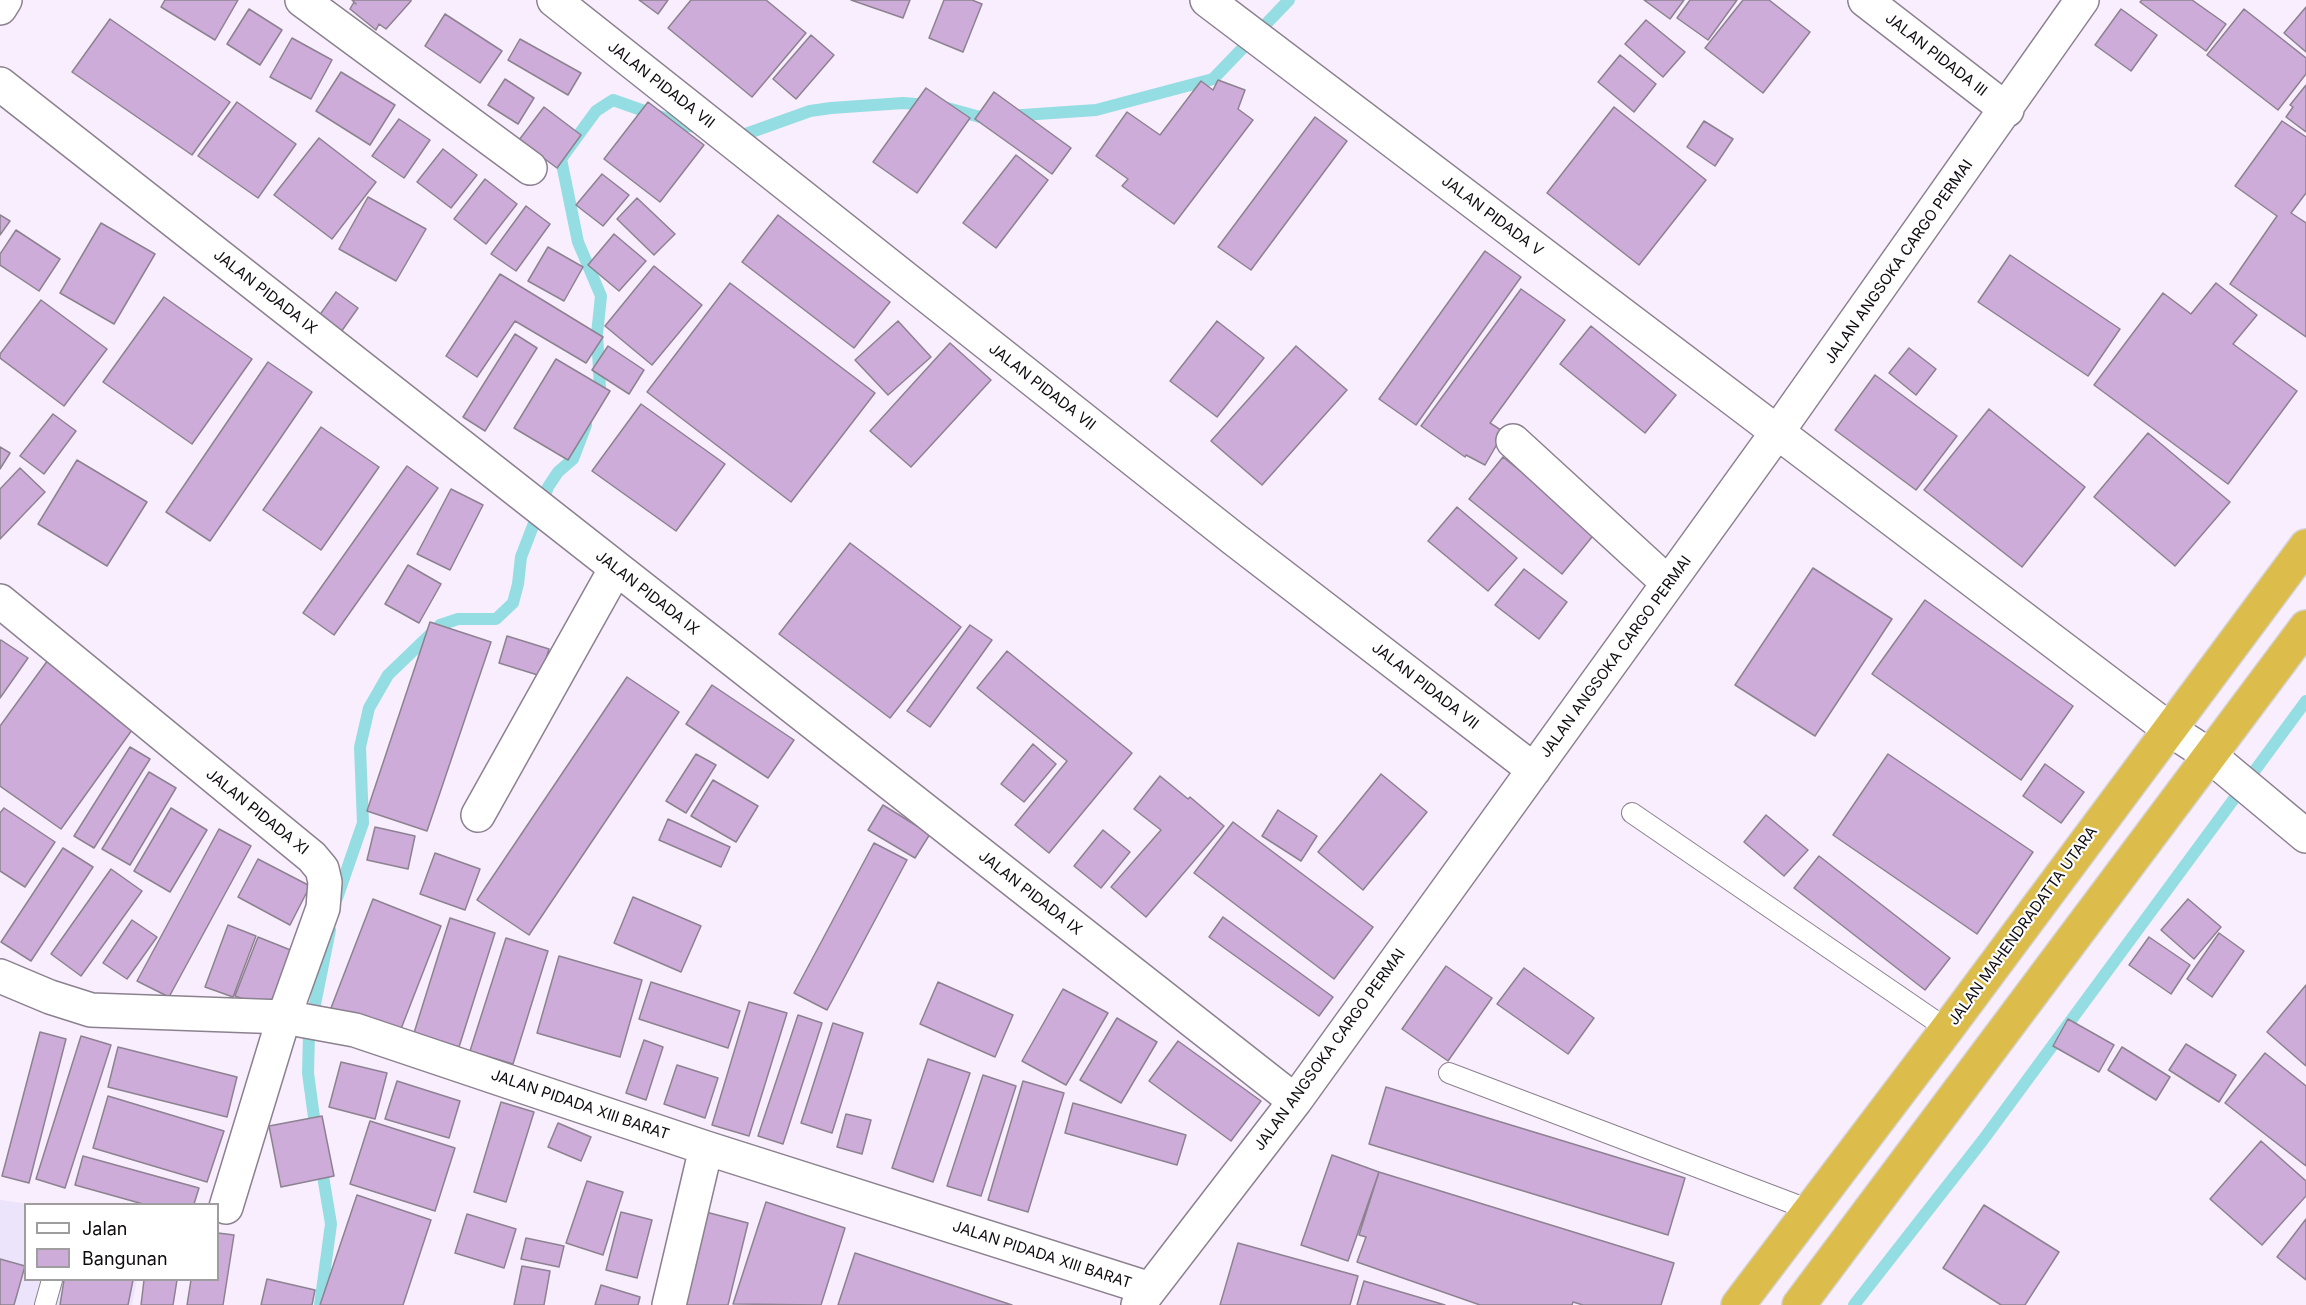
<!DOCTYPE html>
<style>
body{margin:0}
#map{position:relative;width:2306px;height:1305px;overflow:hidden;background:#f9eefd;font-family:Inter,sans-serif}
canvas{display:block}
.legend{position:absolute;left:24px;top:1203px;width:195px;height:78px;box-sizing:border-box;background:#fff;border:2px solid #9f9d9f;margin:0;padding:8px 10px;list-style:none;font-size:18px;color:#0f0b10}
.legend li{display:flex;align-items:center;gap:12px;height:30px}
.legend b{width:30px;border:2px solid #9f9d9f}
</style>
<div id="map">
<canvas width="2306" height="1305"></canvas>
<ul class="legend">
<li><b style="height:8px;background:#fff"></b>Jalan</li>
<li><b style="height:16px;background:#cdacd9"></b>Bangunan</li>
</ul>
</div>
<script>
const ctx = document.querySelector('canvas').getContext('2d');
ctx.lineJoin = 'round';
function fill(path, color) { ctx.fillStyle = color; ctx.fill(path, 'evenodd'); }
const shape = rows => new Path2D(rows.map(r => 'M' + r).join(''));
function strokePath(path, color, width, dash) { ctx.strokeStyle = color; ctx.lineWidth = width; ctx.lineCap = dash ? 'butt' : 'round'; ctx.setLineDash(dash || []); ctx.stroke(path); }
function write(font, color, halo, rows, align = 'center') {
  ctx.font = font + ' Inter,sans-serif'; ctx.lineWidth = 4.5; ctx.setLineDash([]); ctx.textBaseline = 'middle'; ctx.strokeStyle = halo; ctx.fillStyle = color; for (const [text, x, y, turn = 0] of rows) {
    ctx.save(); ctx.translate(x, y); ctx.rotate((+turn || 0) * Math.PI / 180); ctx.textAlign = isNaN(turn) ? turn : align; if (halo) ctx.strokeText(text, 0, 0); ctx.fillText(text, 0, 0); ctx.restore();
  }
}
const commercial = shape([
 [0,1200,28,1204,26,1204,26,1280,137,1280,132,1305,0,1305]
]);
const stream = shape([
 [947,108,980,117,991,117],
 [1008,116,1096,110,1213,79,1289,0],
 [733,134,743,135,810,111,831,108,903,103,929,105],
 [595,400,600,388,597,334,601,296,578,242,561,159,596,111,613,100,684,125,701,128],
 [337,898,363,823,360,747,369,708,388,675,440,625,458,619,496,619,513,603,518,584,521,557,548,487,558,472,573,459,586,425],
 [316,1132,308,1073,309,1034,330,930],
 [320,1305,331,1224,321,1164],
 [1854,1305,1983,1140,2306,701]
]);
const building = shape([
 [165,0,238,0,215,40,161,7,165,0],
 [352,0,411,0,411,1,386,29,379,24,376,30,350,9,354,2,356,4,352,0],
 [639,0,668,0,658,14,639,0],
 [691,0,766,0,806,33,752,97,668,28,691,0],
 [851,0,910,0,903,18,851,0],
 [944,0,972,0,982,4,963,52,929,38,944,0],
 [1644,0,1684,0,1670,19,1644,0],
 [1690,0,1737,0,1708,40,1677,18,1690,0],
 [1743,0,1769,0,1810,32,1763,93,1705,48,1743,0],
 [2142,0,2192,0,2226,24,2206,51,2140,2,2142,0],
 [2306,7,2306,52,2284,33,2306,7],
 [249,9,282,30,260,65,227,44,249,9],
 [2121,9,2157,35,2131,71,2095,45,2121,9],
 [2244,9,2306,58,2306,74,2278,110,2207,55,2244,9],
 [445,14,502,51,480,83,425,46,445,14],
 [110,19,230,102,192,155,72,72,110,19],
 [1646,20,1685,52,1663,77,1625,44,1646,20],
 [811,35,834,55,796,99,773,79,811,35],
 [292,38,332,60,311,99,270,77,292,38],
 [520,39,581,73,568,95,508,60,520,39],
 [1620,55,1656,84,1634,112,1598,82,1620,55],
 [341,72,395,105,370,145,316,111,341,72],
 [505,79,534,98,518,124,488,105,505,79],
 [1218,80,1245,90,1238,109,1253,120,1174,224,1122,186,1128,179,1096,156,1127,112,1160,135,1201,81,1213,90,1218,80],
 [2306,85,2306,132,2286,117,2293,107,2290,105,2306,85],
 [926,88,970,118,917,193,873,162,926,88],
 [994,92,1071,148,1052,174,975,119,994,92],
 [237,102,296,144,258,198,198,156,237,102],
 [648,102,704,145,660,202,604,159,648,102],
 [544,107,581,135,557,168,519,140,544,107],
 [1614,107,1706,180,1639,265,1547,193,1614,107],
 [1315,117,1347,141,1251,270,1218,247,1315,117],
 [399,119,430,140,404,178,372,156,399,119],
 [1704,121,1733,139,1715,166,1687,147,1704,121],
 [2282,121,2306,137,2306,193,2291,213,2306,223,2306,337,2230,284,2277,216,2235,186,2282,121],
 [319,138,376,182,332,239,274,195,319,138],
 [443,149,477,175,451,208,417,182,443,149],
 [1016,155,1048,180,996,248,963,223,1016,155],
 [602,174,629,195,603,226,576,205,602,174],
 [485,179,517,204,486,244,454,219,485,179],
 [368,197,426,229,396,281,339,249,368,197],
 [637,198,675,234,654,255,617,219,637,198],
 [526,206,550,224,516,271,491,254,526,206],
 [0,215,10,221,0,235,0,215],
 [778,215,890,302,854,348,742,262,778,215],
 [101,223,155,254,114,324,60,293,101,223],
 [16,230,60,259,39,291,0,265,0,254,16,230],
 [614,234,646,261,619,291,588,265,614,234],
 [548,247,583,267,564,301,528,281,548,247],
 [1485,251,1521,277,1416,425,1379,399,1485,251],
 [2010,255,2120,329,2088,376,1978,302,2010,255],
 [654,266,702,305,652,365,605,326,654,266],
 [500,274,603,337,586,363,515,321,477,377,446,356,500,274],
 [730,283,875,393,791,502,647,392,730,283],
 [2216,283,2257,315,2233,344,2297,391,2228,484,2094,385,2163,293,2191,314,2216,283],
 [1521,289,1565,320,1490,423,1504,432,1485,465,1466,455,1465,457,1421,426,1521,289],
 [336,292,358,308,341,332,319,316,336,292],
 [164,297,252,359,192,444,103,382,164,297],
 [41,300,107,349,64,406,0,358,0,354,41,300],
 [898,321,931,357,888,395,855,360,898,321],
 [1217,321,1264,358,1217,417,1170,381,1217,321],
 [1591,326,1676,395,1645,433,1560,364,1591,326],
 [515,334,537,348,485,431,463,417,515,334],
 [950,343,991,380,911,467,870,431,950,343],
 [608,346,644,370,629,394,592,370,608,346],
 [1296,346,1347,390,1262,485,1211,441,1296,346],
 [1909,348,1936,369,1916,395,1889,373,1909,348],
 [556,359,610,391,568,460,514,428,556,359],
 [268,362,312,392,210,541,166,512,268,362],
 [1875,375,1957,436,1916,490,1835,430,1875,375],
 [641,404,725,464,676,531,592,471,641,404],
 [1989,409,2085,487,2022,567,1924,490,1989,409],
 [53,414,76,431,44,474,20,456,53,414],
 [321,427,379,467,321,550,263,510,321,427],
 [2148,433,2230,502,2175,566,2094,497,2148,433],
 [0,447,10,453,0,469,0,447],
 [1503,457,1596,532,1562,574,1469,499,1503,457],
 [77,460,147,502,107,566,38,524,77,460],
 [407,466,438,488,334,635,303,613,407,466],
 [20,468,45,492,0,539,0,489,20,468],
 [451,489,483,505,450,570,417,554,451,489],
 [1457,507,1517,558,1488,591,1428,541,1457,507],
 [850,543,961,627,890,718,779,634,850,543],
 [408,565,441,584,419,623,385,604,408,565],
 [1813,568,1892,619,1815,736,1735,685,1813,568],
 [1524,569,1567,602,1539,639,1495,605,1524,569],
 [1925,600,2073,706,2021,780,1872,674,1925,600],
 [430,622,491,642,427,831,367,811,430,622],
 [970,625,992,640,930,727,907,711,970,625],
 [507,636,549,649,541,676,499,663,507,636],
 [1,640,28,658,0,698,0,641,1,640],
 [1007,651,1132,753,1049,853,1015,825,1067,761,977,688,1007,651],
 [48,660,137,723,61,829,0,786,0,726,48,660],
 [627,677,679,712,529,935,477,900,627,677],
 [712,685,794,740,768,778,686,724,712,685],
 [1033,744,1056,764,1024,802,1001,784,1033,744],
 [130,747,150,759,94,848,74,836,130,747],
 [696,754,716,765,686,813,666,801,696,754],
 [1888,754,2033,852,1977,934,1833,835,1888,754],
 [2045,764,2084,792,2061,823,2023,796,2045,764],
 [149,772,176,788,130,865,102,849,149,772],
 [1381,774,1427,812,1363,890,1318,852,1381,774],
 [1160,776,1188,799,1190,797,1224,826,1146,917,1111,887,1161,830,1134,809,1160,776],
 [713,780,758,806,736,842,691,816,713,780],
 [883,805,930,834,915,858,868,830,883,805],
 [4,808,55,842,25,887,0,871,0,813,4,808],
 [171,808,207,830,170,892,134,871,171,808],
 [1278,810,1317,836,1301,861,1262,836,1278,810],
 [1766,815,1808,850,1784,876,1744,842,1766,815],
 [668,819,730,847,721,867,659,840,668,819],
 [1233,822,1373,927,1334,979,1194,873,1233,822],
 [375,827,415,836,408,869,367,860,375,827],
 [219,829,251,846,169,997,137,981,219,829],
 [1103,830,1130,852,1101,888,1074,866,1103,830],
 [874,843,907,860,827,1010,794,993,874,843],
 [63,848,93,867,31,961,1,942,63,848],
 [435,853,480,869,465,910,420,894,435,853],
 [1819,856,1950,958,1925,990,1794,888,1819,856],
 [258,859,310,886,290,925,238,897,258,859],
 [111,869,142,891,81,976,51,954,111,869],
 [633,897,701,926,681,972,614,943,633,897],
 [373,899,441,926,399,1034,331,1008,373,899],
 [2188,899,2221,927,2194,959,2161,930,2188,899],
 [1223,917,1333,997,1319,1016,1209,937,1223,917],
 [450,918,495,933,459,1047,414,1033,450,918],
 [132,920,157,937,127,979,103,963,132,920],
 [228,925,256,936,233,997,205,987,228,925],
 [2219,933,2244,951,2212,997,2187,979,2219,933],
 [258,937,293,951,270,1009,235,996,258,937],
 [2149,937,2190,965,2171,994,2129,965,2149,937],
 [506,938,548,951,513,1064,470,1051,506,938],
 [559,956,642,980,620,1057,537,1033,559,956],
 [1446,966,1492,998,1448,1061,1402,1029,1446,966],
 [1524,968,1594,1018,1568,1054,1497,1004,1524,968],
 [651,982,740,1011,728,1048,639,1019,651,982],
 [938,982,1013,1015,995,1057,920,1024,938,982],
 [2306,985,2306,1066,2267,1032,2306,985],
 [1063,989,1108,1013,1066,1085,1022,1061,1063,989],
 [749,1002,787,1013,749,1136,712,1125,749,1002],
 [798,1015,822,1023,783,1144,758,1136,798,1015],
 [1117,1018,1157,1042,1121,1103,1080,1080,1117,1018],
 [2068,1019,2114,1045,2099,1072,2053,1046,2068,1019],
 [833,1023,863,1033,832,1133,801,1123,833,1023],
 [40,1032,66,1039,29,1183,2,1176,40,1032],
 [81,1036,111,1045,65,1188,36,1179,81,1036],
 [644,1040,663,1047,646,1100,626,1093,644,1040],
 [1178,1041,1261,1101,1231,1141,1149,1081,1178,1041],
 [2186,1044,2236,1075,2219,1102,2169,1070,2186,1044],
 [118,1047,237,1077,227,1117,108,1087,118,1047],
 [2122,1047,2170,1077,2156,1100,2108,1070,2122,1047],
 [2265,1053,2306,1086,2306,1166,2225,1103,2265,1053],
 [928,1059,970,1073,933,1182,892,1168,928,1059],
 [341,1062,387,1073,375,1119,329,1107,341,1062],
 [677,1065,718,1078,705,1118,664,1104,677,1065],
 [983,1075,1016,1086,981,1196,947,1186,983,1075],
 [397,1081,460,1101,449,1138,385,1119,397,1081],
 [1023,1081,1064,1093,1028,1212,988,1200,1023,1081],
 [1386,1087,1685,1178,1668,1235,1369,1144,1386,1087],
 [108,1096,224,1131,207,1182,93,1148,108,1096],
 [501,1102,534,1112,506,1202,474,1192,501,1102],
 [1073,1103,1186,1135,1177,1165,1065,1133,1073,1103],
 [846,1114,871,1120,862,1154,837,1147,846,1114],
 [322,1116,334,1176,281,1187,269,1126,322,1116],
 [370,1121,455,1148,435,1211,350,1184,370,1121],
 [558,1123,591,1137,581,1161,548,1147,558,1123],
 [2261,1141,2306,1181,2306,1196,2262,1245,2210,1199,2261,1141],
 [1332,1155,1379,1172,1348,1261,1301,1245,1332,1155],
 [83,1156,199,1188,194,1204,143,1204,75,1185,83,1156],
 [1379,1172,1674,1263,1661,1305,1583,1305,1573,1302,1572,1305,1480,1305,1357,1262,1366,1237,1359,1235,1379,1172],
 [587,1181,623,1192,603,1255,566,1243,587,1181],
 [357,1195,431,1220,403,1305,320,1305,357,1195],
 [766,1202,845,1228,821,1305,733,1304,766,1202],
 [1984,1205,2059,1252,2025,1305,2001,1305,1943,1268,1984,1205],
 [702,1211,748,1223,728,1305,679,1305,702,1211],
 [621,1212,652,1220,637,1278,606,1270,621,1212],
 [467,1214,516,1229,504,1268,455,1253,467,1214],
 [2306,1219,2306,1280,2277,1257,2306,1219],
 [218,1233,234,1235,223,1305,187,1305,191,1280,218,1280,218,1233],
 [526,1238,564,1246,559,1267,521,1259,526,1238],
 [1238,1243,1358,1276,1350,1305,1220,1305,1238,1243],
 [855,1253,1012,1305,838,1305,855,1253],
 [0,1259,25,1266,14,1305,0,1305,0,1259],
 [522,1266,550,1271,544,1305,514,1305,522,1266],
 [267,1279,315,1290,312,1305,261,1305,267,1279],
 [64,1280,133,1280,128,1305,60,1305,64,1280],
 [144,1280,177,1280,173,1305,141,1305,144,1280],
 [1364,1281,1445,1305,1357,1305,1364,1281],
 [601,1285,640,1297,638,1305,595,1305,601,1285]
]);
const lane = shape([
 [1632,813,1947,1029],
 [1449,1073,1810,1210],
 [45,1305,52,1280]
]);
const street = shape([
 [302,0,530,168],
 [554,0,1234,539,1534,770],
 [1207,0,2169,729,2209,755,2306,836],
 [1865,0,2007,110],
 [0,8,5,0],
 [0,84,1295,1101],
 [1513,441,1668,583],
 [0,601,312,857,322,869,325,882,323,908,284,1017,226,1207],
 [478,815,616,568],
 [0,976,50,997,91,1010,284,1017,355,1030,706,1148,1150,1289],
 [669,1305,706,1148],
 [1138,1305,1295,1101,1778,431,2082,0]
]);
const highway = shape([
 [1738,1305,1947,1029,2306,546],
 [1799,1305,2306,627]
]);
const streetNames = [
 ["JALAN PIDADA III",1936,55,38],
 ["JALAN PIDADA VII",661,85,38],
 ["JALAN PIDADA V",1492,216,37],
 ["JALAN ANGSOKA CARGO PERMAI",1899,262,-55],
 ["JALAN PIDADA IX",265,292,38],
 ["JALAN PIDADA VII",1042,387,38],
 ["JALAN PIDADA IX",647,593,38],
 ["JALAN ANGSOKA CARGO PERMAI",1616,657,-54],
 ["JALAN PIDADA VII",1425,686,38],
 ["JALAN PIDADA XI",257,812,39],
 ["JALAN PIDADA IX",1030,893,38],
 ["JALAN MAHENDRADATTA UTARA",2023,926,-54],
 ["JALAN ANGSOKA CARGO PERMAI",1330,1050,-54],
 ["JALAN PIDADA XIII BARAT",580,1105,19],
 ["JALAN PIDADA XIII BARAT",1042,1255,18]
];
fill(commercial, '#ebe4fa');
strokePath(stream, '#94dde2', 12);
fill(building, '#cdacd9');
strokePath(building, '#8c8290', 1.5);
strokePath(lane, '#8b818f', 22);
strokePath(street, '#8b818f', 36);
strokePath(highway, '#d4d3d4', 36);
strokePath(lane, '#fff', 20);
strokePath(street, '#fff', 33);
strokePath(highway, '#dcbd4c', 33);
write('15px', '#0f0b10', '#fff', streetNames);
</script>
